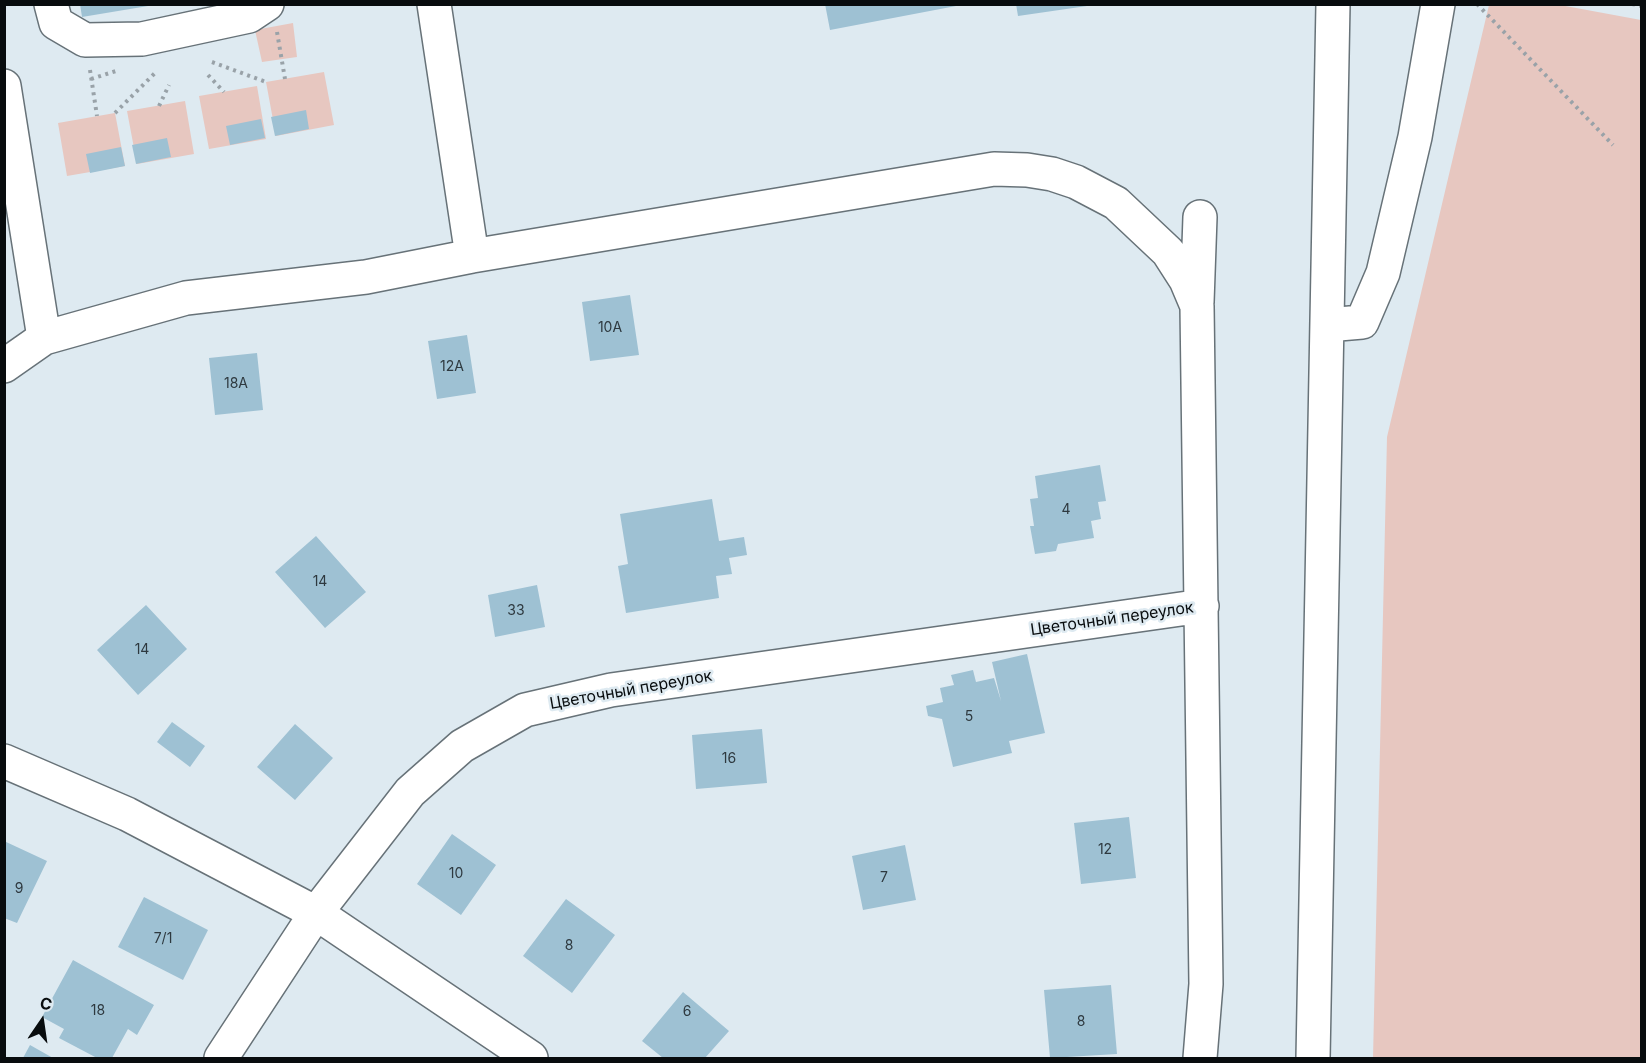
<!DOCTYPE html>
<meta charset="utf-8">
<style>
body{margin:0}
#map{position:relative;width:1646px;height:1063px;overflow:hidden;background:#deeaf1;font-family:Inter,sans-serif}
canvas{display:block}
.frame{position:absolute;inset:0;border:6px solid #080c0e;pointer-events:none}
.north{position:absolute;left:12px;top:991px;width:60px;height:60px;-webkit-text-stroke:4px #deeaf1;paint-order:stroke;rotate:13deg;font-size:16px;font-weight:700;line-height:24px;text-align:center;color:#080c0e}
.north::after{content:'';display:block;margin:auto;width:21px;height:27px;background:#080c0e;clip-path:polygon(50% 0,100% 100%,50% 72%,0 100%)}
</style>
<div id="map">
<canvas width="1646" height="1063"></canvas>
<div class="frame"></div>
<div class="north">С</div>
</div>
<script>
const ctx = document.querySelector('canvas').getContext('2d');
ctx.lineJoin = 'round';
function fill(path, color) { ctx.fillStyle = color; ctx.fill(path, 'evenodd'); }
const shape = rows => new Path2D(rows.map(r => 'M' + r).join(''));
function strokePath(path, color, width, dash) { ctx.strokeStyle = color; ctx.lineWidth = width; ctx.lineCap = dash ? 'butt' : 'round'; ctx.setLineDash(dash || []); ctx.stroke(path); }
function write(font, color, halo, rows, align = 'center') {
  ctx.font = font + ' Inter,sans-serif'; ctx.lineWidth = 5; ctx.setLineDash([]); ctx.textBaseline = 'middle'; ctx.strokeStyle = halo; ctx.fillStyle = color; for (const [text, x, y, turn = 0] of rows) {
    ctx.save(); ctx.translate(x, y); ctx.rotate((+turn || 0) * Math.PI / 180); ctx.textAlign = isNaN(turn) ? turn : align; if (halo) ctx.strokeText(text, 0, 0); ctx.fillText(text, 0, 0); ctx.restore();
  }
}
const green = shape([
 [1489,5,1560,5,1641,20,1641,1058,1373,1058,1387,437],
 [293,23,297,57,262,62,255,30],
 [324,72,334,125,276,136,266,82],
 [257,86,266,139,209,149,199,96],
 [185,101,194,154,137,164,127,111],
 [115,113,125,166,67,176,58,123]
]);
const building = shape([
 [80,4,148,4,148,6,82,17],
 [825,4,956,4,956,6,830,30],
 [1016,4,1087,4,1087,6,1018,16],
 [306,110,309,129,275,136,271,117],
 [261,119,265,138,230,145,226,126],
 [167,138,171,157,136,164,132,145],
 [121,147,125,166,90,173,86,154],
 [630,295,639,355,590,361,582,302],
 [467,335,476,393,437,399,428,341],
 [257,353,263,410,215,415,209,358],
 [1100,465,1106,501,1098,502,1101,519,1091,521,1094,538,1058,544,1056,551,1035,554,1030,526,1034,526,1030,499,1038,498,1035,476],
 [712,499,719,541,744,537,747,555,729,558,732,574,716,576,719,598,626,613,618,566,628,564,620,514],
 [316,536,366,592,325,628,275,572],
 [537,585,545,627,495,637,488,595],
 [146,605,187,649,138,695,97,650],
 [1027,654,1045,733,1009,741,1012,753,953,767,942,719,928,716,926,706,943,702,940,688,954,685,951,675,973,670,976,682,994,678,1001,701,992,662],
 [172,722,205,746,190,767,157,742],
 [295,724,333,758,295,800,257,767],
 [762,729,767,783,696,789,692,735],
 [1129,817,1136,878,1081,884,1074,823],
 [452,834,496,865,461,915,417,884],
 [4,841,47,861,17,923,4,918],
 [905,845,916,900,863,910,852,856],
 [144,897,208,930,183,980,118,947],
 [566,899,615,935,572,993,523,956],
 [73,960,154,1005,137,1035,128,1029,112,1058,97,1058,59,1038,64,1029,42,1017],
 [1111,985,1117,1054,1050,1058,1044,990],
 [683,992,729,1031,705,1058,663,1058,642,1041],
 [30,1045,53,1058,23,1058]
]);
const path = shape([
 [1477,4,1613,145],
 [1632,4,1642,6],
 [277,32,285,79],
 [212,62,266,82],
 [90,70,97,116],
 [208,75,224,92],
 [91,79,116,71],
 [159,106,169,85],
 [115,113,156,72]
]);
const minor = shape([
 [51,4,56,23,85,40,142,39,249,16,267,4],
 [434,4,472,256],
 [4,86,44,338],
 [1197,302,1200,217],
 [1327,325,1362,322,1383,273,1415,137,1438,4],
 [4,366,44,338,186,298,366,277,472,256,994,169,1027,170,1052,174,1076,182,1116,203,1168,252,1186,280,1197,306,1206,984,1200,1058],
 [4,761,127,814,316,913,531,1058],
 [221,1058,316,913,410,792,462,746,525,710,611,690,1202,606],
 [1313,1058,1333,4]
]);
const numberNames = [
 ["10А",610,328],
 ["12А",452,367],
 ["18А",236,384],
 ["4",1066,510],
 ["14",320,582],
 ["33",516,611],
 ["14",142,650],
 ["5",969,717],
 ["16",729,759],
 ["12",1105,850],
 ["10",456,874],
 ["7",884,878],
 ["9",19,889],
 ["7/1",163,939],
 ["8",569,946],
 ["18",98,1011],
 ["6",687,1012],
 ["8",1081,1022]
];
const streetNames = [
 ["Цветочный переулок",1112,619,-8],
 ["Цветочный переулок",631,690,-10]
];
fill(green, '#e7c7c0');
fill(building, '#9ec1d3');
strokePath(minor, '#677278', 36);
strokePath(path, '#99a2a8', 4, [3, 4.5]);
strokePath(minor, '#fff', 33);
write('14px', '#2e393f', null, numberNames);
write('16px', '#080c0e', '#deeaf1', streetNames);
</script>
